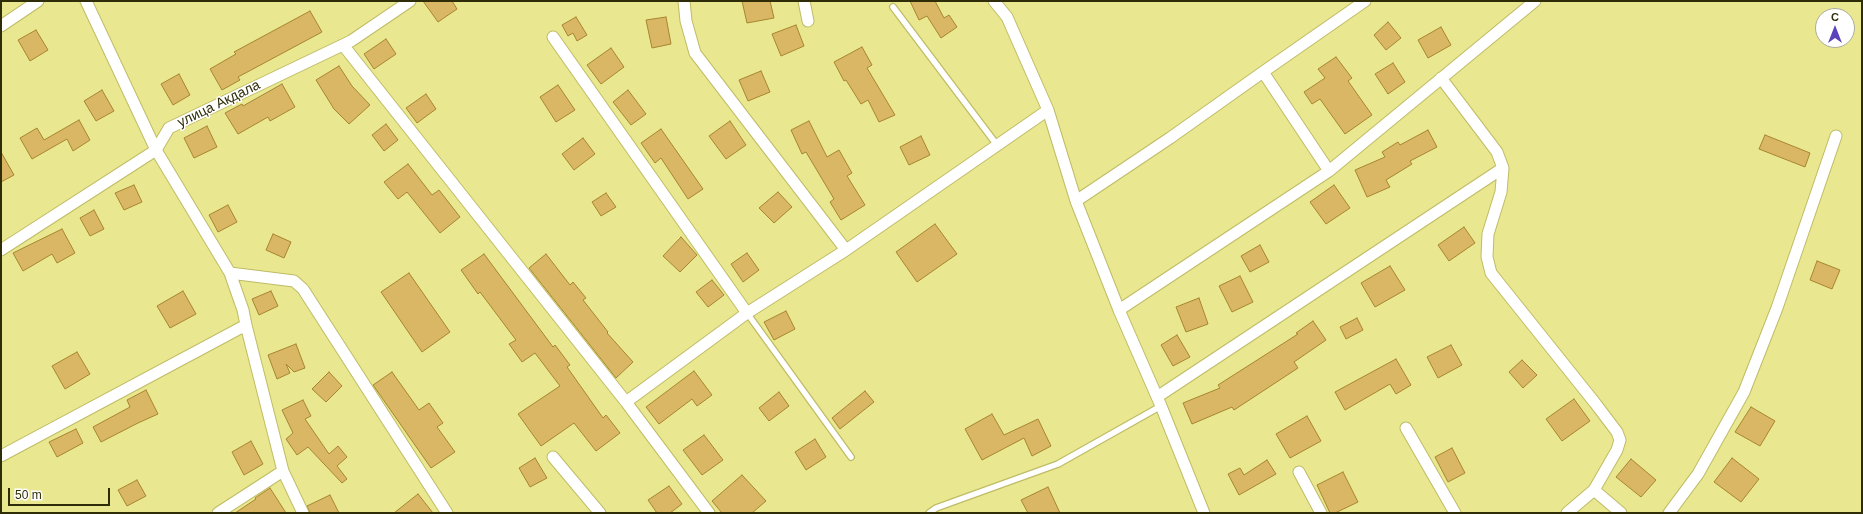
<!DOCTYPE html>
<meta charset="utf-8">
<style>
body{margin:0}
#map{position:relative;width:1863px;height:514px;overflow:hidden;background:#e9e78f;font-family:Arial,sans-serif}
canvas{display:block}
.frame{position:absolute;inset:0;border:2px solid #2e2d07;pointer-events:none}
.north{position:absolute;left:1815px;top:8px;width:40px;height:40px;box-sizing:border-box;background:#fff;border:1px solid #abab9c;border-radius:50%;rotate:0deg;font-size:11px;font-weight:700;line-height:16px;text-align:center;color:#2e2d07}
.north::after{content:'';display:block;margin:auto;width:14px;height:18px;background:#5c43bb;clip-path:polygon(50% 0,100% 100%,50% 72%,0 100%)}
.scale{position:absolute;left:8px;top:488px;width:102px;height:18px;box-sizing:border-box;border:2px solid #2e2d07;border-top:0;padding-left:5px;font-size:12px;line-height:14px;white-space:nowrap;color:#2e2d07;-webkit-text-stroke:3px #fff;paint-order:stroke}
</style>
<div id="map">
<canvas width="1863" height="514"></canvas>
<div class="frame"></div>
<div class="north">С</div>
<div class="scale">50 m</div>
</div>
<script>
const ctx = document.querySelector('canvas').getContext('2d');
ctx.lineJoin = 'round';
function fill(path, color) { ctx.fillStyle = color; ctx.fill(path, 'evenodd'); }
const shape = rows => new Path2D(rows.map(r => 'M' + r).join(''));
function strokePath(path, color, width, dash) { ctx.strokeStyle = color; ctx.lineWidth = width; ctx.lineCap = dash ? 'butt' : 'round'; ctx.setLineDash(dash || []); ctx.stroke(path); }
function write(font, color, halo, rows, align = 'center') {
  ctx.font = font + ' Arial,sans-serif'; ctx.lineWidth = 3; ctx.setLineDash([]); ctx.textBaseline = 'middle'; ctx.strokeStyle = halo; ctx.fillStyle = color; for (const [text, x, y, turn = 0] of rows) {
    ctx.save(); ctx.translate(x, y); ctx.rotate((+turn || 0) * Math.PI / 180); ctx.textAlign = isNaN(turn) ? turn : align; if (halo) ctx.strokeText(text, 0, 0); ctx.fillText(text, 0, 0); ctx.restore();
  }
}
const building = shape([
 [423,1,452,1,457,9,438,22,423,1],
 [742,1,770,1,774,18,747,23,742,1],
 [910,1,935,1,944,18,949,15,957,27,941,38,927,16,919,20,910,1],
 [310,11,322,32,238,77,240,80,222,90,210,69,236,54,234,52,310,11],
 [576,17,587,35,577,41,573,33,568,36,562,25,576,17],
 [666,17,671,44,652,48,646,20,666,17],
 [1388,22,1401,38,1386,50,1374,35,1388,22],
 [796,25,804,46,781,56,772,34,796,25],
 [1441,27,1451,45,1428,58,1418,40,1441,27],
 [36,30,48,50,30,61,18,40,36,30],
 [386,39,396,54,374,69,364,54,386,39],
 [862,47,872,65,867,68,895,115,879,122,868,100,861,104,846,80,844,81,834,62,862,47],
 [611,48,624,67,601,84,587,65,611,48],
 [1336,57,1352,78,1348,81,1372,115,1345,134,1320,99,1312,104,1304,92,1325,78,1318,69,1336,57],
 [1393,63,1405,82,1388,94,1375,74,1393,63],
 [339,66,352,86,370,105,349,124,334,109,316,80,339,66],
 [761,71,770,92,748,101,739,80,761,71],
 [179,74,190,95,173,105,161,84,179,74],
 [282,84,295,107,270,121,268,117,238,134,225,113,242,104,243,106,282,84],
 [558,85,575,110,556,122,540,97,558,85],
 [102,90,114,111,96,121,84,101,102,90],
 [628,90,646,114,631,125,613,102,628,90],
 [426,94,436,109,417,123,406,108,426,94],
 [79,120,90,140,73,151,67,139,32,159,20,138,37,128,44,140,79,120],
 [730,121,746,145,726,159,709,136,730,121],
 [809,121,827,157,839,150,852,173,847,176,865,205,841,220,830,202,834,199,806,152,802,154,791,130,809,121],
 [386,124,398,140,384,151,372,135,386,124],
 [207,126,217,147,194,158,184,138,207,126],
 [661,129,703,189,688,199,661,158,655,163,641,143,661,129],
 [1428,130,1437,147,1410,161,1412,164,1386,180,1390,187,1367,197,1355,170,1385,157,1382,152,1398,142,1400,145,1428,130],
 [1765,135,1810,153,1805,167,1759,149,1765,135],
 [921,136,930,155,909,165,900,147,921,136],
 [583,138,595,154,574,170,562,154,583,138],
 [1,152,14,175,1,182,1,152],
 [408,164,432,195,439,190,460,217,440,233,407,192,398,199,384,182,408,164],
 [134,185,142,202,124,210,115,193,134,185],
 [1334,185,1350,208,1326,224,1310,202,1334,185],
 [778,192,792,207,774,223,759,208,778,192],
 [606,193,616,207,601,216,592,202,606,193],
 [228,205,237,222,218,232,209,215,228,205],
 [94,210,104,229,90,236,80,218,94,210],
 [935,224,957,254,917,282,896,252,935,224],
 [1464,227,1475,243,1449,261,1438,245,1464,227],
 [62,229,75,253,57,263,52,254,23,271,13,253,62,229],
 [273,234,291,242,284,258,266,250,273,234],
 [681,237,697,255,680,272,663,256,681,237],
 [1260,245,1269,262,1250,272,1241,256,1260,245],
 [747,253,759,270,743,282,731,264,747,253],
 [484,254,553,347,555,345,570,365,567,367,603,418,606,415,620,433,596,451,574,423,541,446,518,414,560,386,535,353,522,362,509,344,516,340,480,292,478,294,461,270,484,254],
 [546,254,570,285,573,282,586,298,583,300,608,332,607,333,633,362,616,378,529,268,546,254],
 [1817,261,1840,270,1832,289,1810,280,1817,261],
 [1390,266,1405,290,1375,307,1361,283,1390,266],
 [409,273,450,332,422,352,381,292,409,273],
 [1240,276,1253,302,1232,312,1219,286,1240,276],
 [712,280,724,295,708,307,696,292,712,280],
 [183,291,196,314,170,328,157,306,183,291],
 [271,291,278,306,259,315,252,299,271,291],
 [1199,298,1208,324,1186,332,1176,307,1199,298],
 [786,311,795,329,774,340,764,322,786,311],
 [1357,318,1363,330,1346,339,1340,327,1357,318],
 [1313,321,1326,340,1294,362,1298,368,1234,410,1232,407,1192,424,1183,403,1220,388,1218,385,1298,334,1296,333,1313,321],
 [1177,335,1190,357,1173,366,1161,345,1177,335],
 [296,344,305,368,294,372,286,364,290,373,277,379,268,355,296,344],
 [1451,345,1462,365,1438,378,1427,357,1451,345],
 [77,352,90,374,65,389,52,366,77,352],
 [1396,359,1411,385,1396,394,1390,384,1345,410,1335,392,1396,359],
 [1522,360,1537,375,1523,388,1509,372,1522,360],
 [694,371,712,395,697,406,692,399,659,424,646,407,694,371],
 [329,372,342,386,326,402,312,389,329,372],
 [392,372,419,410,429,403,443,423,437,427,455,452,431,468,373,385,392,372],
 [146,390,158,414,138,423,101,442,93,427,130,407,127,400,146,390],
 [865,391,874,402,840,429,832,418,865,391],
 [779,392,789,406,769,421,759,408,779,392],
 [1574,399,1590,421,1562,441,1546,419,1574,399],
 [303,400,311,416,305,419,329,454,338,446,347,457,337,466,347,479,342,483,308,447,297,455,286,439,293,433,282,410,303,400],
 [1751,407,1775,421,1760,446,1735,432,1751,407],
 [992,414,1004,435,1038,419,1051,446,1032,456,1024,438,982,460,965,429,992,414],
 [1307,416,1321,441,1290,458,1276,434,1307,416],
 [76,429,83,443,57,457,49,442,76,429],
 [704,435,723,460,702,475,683,450,704,435],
 [815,439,826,457,806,470,795,452,815,439],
 [251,441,263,464,244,475,232,452,251,441],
 [1452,448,1465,473,1448,482,1435,457,1452,448],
 [535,458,547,478,530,487,519,468,535,458],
 [1732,458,1759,479,1741,502,1714,482,1732,458],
 [1631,459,1656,480,1641,497,1616,477,1631,459],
 [1267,460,1276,474,1239,495,1228,474,1240,468,1244,475,1267,460],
 [1343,472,1358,502,1335,513,1330,513,1317,485,1343,472],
 [742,475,766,501,752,513,722,513,712,501,742,475],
 [137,480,146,496,127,506,118,490,137,480],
 [669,486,682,504,670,513,657,513,648,500,669,486],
 [1048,487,1060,513,1028,513,1021,500,1048,487],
 [270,488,286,513,235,513,256,499,255,498,270,488],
 [418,494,433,513,394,513,418,494],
 [330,495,339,513,310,513,307,506,330,495]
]);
const service = shape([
 [893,7,997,145],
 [747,313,851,457],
 [929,513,936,508,1058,464,1161,406]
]);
const minor = shape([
 [684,1,686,21,695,53,846,250],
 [804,1,808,21],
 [994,1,1007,17,1048,110,1076,201,1119,310,1161,406,1204,513],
 [1,26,38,1],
 [553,37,747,313],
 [343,45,626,402,709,513],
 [1441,78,1497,152,1503,168,1501,192,1488,234,1487,257,1491,273,1595,403,1617,432,1620,440,1617,450,1594,490],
 [1329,171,1263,72,1365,1],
 [1076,201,1170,138,1263,72],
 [1,250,156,150,169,128,351,41,410,1],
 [230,273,294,281,303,289,447,513],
 [1119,310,1329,171,1535,1],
 [246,325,283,471,303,513],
 [1157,397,1503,168],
 [626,402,747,313,846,250,1048,110],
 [1406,428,1455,513],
 [1,456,246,325,243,310,230,273,156,150,86,1],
 [553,457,600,513],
 [1299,472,1321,513],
 [218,513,283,471],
 [1567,513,1594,490,1621,513],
 [1669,513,1698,474,1744,392,1777,308,1836,136]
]);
const streetNames = [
 ["улица Акдала",219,104,-26]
];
fill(building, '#dab765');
strokePath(building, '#a68530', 1);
strokePath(service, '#bfbc66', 8);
strokePath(minor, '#bfbc66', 13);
strokePath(service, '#fff', 5.5);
strokePath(minor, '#fff', 11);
write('14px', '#2e2d07', '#fff', streetNames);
</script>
